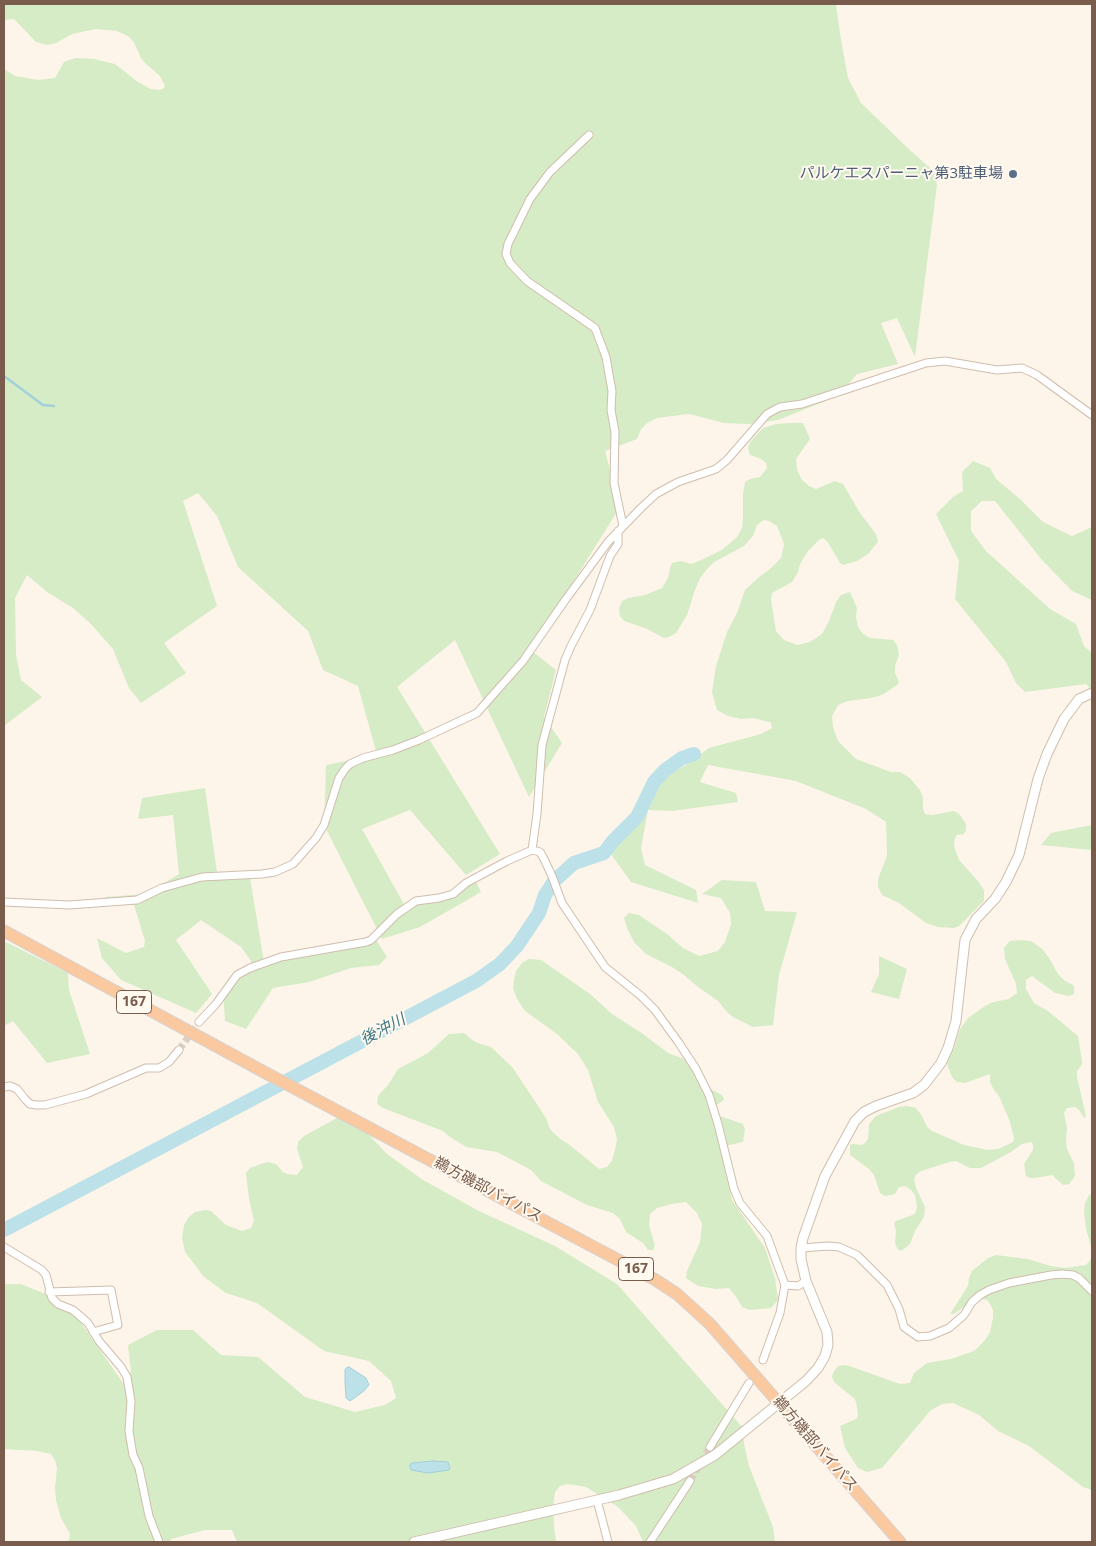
<!DOCTYPE html>
<meta charset="utf-8">
<style>
body{margin:0}
#map{position:relative;width:1096px;height:1546px;overflow:hidden;background:#fdf5e9;font-family:"Open Sans",sans-serif}
canvas{display:block}
.frame{position:absolute;inset:0;border:5px solid #795c4b;pointer-events:none}
</style>
<div id="map">
<canvas width="1096" height="1546"></canvas>
<div class="frame"></div>
</div>
<script>
const ctx = document.querySelector('canvas').getContext('2d');
ctx.lineJoin = 'round';
function fill(path, color) { ctx.fillStyle = color; ctx.fill(path, 'evenodd'); }
const shape = rows => new Path2D(rows.map(r => 'M' + r).join(''));
function strokePath(path, color, width, dash) { ctx.strokeStyle = color; ctx.lineWidth = width; ctx.lineCap = dash ? 'butt' : 'round'; ctx.setLineDash(dash || []); ctx.stroke(path); }
function write(font, color, halo, rows, align = 'center') {
  ctx.font = font + ' "Open Sans","Noto Sans JP",sans-serif'; ctx.lineWidth = 4; ctx.setLineDash([]); ctx.textBaseline = 'middle'; ctx.strokeStyle = halo; ctx.fillStyle = color; for (const [text, x, y, turn = 0] of rows) {
    ctx.save(); ctx.translate(x, y); ctx.rotate((+turn || 0) * Math.PI / 180); ctx.textAlign = isNaN(turn) ? turn : align; if (halo) ctx.strokeText(text, 0, 0); ctx.fillText(text, 0, 0); ctx.restore();
  }
}
const green = shape([
 [4,4,836,4,841,40,848,78,861,103,912,152,929,167,934,174,937,185,915,357,897,318,881,323,898,364,857,374,838,396,778,420,749,424,724,423,689,414,657,418,647,423,641,429,637,439,605,451,620,507,565,595,528,648,556,670,544,717,562,743,529,797,455,640,397,687,500,854,466,875,410,810,362,829,405,906,445,901,475,880,481,892,420,927,382,939,324,825,326,765,377,755,358,686,323,670,308,631,238,567,217,516,198,493,183,501,217,606,164,643,186,673,141,703,129,688,113,649,92,625,73,608,47,592,27,575,15,598,16,655,21,680,42,697,4,726,4,69,15,76,38,80,55,78,64,62,75,58,94,59,115,64,138,82,151,89,158,90,163,89,165,86,160,76,146,64,141,58,134,42,128,36,117,31,96,29,72,34,56,43,47,45,36,42,14,19,4,20],
 [789,423,803,423,810,439,796,459,797,470,802,480,809,486,816,489,835,481,843,484,860,513,876,534,878,542,868,554,857,561,843,565,840,563,827,541,823,538,819,540,808,551,800,564,798,572,792,582,772,593,771,600,776,631,784,640,797,645,810,642,822,634,829,621,836,602,841,595,850,592,857,608,856,617,858,627,863,634,870,638,893,640,897,645,899,655,895,666,895,673,899,682,897,685,882,695,870,698,848,701,838,705,832,716,833,727,838,741,856,759,891,772,900,772,910,778,920,790,923,798,923,808,925,814,932,815,954,811,960,815,966,824,966,830,964,834,957,835,955,838,954,845,956,852,959,860,978,881,984,890,984,901,959,926,954,928,938,927,926,923,899,903,882,895,878,887,878,879,887,856,886,822,866,809,796,781,708,765,700,782,736,793,738,802,672,811,648,810,641,848,645,865,696,890,698,903,631,882,610,853,635,826,659,784,675,771,683,767,709,748,761,734,772,728,771,723,769,722,753,718,741,719,728,716,717,710,712,692,716,666,727,632,737,613,745,590,759,577,769,570,781,558,784,544,777,526,769,521,764,520,757,525,753,536,744,546,714,562,707,569,700,578,695,590,687,615,676,633,669,637,664,638,645,628,624,621,620,616,619,609,622,601,628,598,645,595,662,588,668,578,670,568,672,563,681,561,691,564,699,561,722,550,737,537,742,528,743,520,743,494,745,482,750,479,760,477,767,468,766,463,761,459,750,455,748,448,750,442,763,428,776,424],
 [973,461,990,468,996,479,1020,499,1043,522,1072,536,1092,527,1092,600,1072,591,1042,560,995,501,982,501,971,511,971,531,986,551,1050,609,1076,624,1084,646,1092,653,1092,690,1086,684,1025,692,1016,683,1006,662,955,599,959,561,936,514,953,497,963,491,962,472],
 [205,788,217,872,250,878,264,962,377,941,387,957,379,965,351,968,309,982,273,988,246,1029,225,1021,223,989,227,983,244,976,250,967,251,961,241,947,201,920,176,940,212,994,196,1013,121,980,102,958,97,938,126,953,144,947,145,941,134,905,105,904,105,897,146,894,179,874,173,815,138,819,142,798],
 [1092,825,1092,850,1041,845,1051,833],
 [722,880,756,882,765,911,797,912,779,975,773,1025,753,1027,733,1017,727,1012,718,1001,698,987,684,975,672,967,646,954,634,942,627,928,624,918,629,913,639,915,667,934,683,948,699,956,718,951,725,942,731,924,730,913,721,898,702,894],
 [1018,940,1031,941,1042,949,1049,958,1058,974,1065,981,1073,985,1074,987,1074,994,1069,996,1055,993,1032,976,1026,980,1026,989,1034,1003,1048,1011,1078,1036,1082,1061,1082,1064,1077,1071,1077,1077,1086,1116,1084,1118,1079,1110,1075,1107,1067,1108,1064,1113,1067,1128,1066,1140,1067,1149,1074,1163,1075,1176,1069,1184,1063,1185,1052,1175,1035,1178,1030,1178,1026,1176,1024,1164,1033,1150,1033,1145,1032,1142,1022,1144,1011,1152,981,1168,970,1168,956,1161,950,1162,921,1171,917,1174,914,1178,916,1188,925,1207,924,1217,915,1231,910,1244,904,1249,900,1251,897,1248,895,1243,896,1232,894,1223,896,1221,915,1214,917,1207,915,1195,911,1190,905,1186,899,1187,895,1194,891,1195,885,1196,880,1193,874,1175,869,1169,850,1155,850,1145,853,1144,862,1145,865,1143,868,1139,869,1124,876,1116,899,1107,907,1106,916,1108,922,1116,927,1127,932,1131,964,1145,988,1150,998,1149,1013,1142,1014,1138,1010,1122,999,1096,994,1090,990,1082,990,1074,965,1083,957,1082,952,1077,947,1064,949,1054,954,1049,960,1029,968,1018,985,1006,993,1002,1009,999,1017,993,1016,984,1005,959,1004,948,1010,941],
 [4,941,68,973,69,990,90,1054,47,1063,13,1021,4,1026],
 [879,956,907,969,899,999,871,992,879,974],
 [529,959,541,960,590,994,612,1014,643,1034,668,1053,684,1059,707,1087,722,1095,724,1100,715,1106,717,1115,743,1124,745,1129,743,1142,729,1145,722,1150,723,1162,732,1200,765,1248,775,1278,778,1300,771,1308,750,1310,742,1307,737,1298,729,1288,716,1289,698,1286,686,1278,687,1271,700,1242,702,1224,697,1213,686,1202,671,1204,657,1208,650,1214,649,1225,655,1246,653,1250,648,1250,643,1243,626,1232,620,1219,613,1213,587,1205,541,1181,531,1170,497,1152,466,1147,450,1137,443,1131,383,1108,377,1104,378,1096,388,1085,398,1069,428,1053,449,1034,464,1033,475,1042,491,1047,513,1068,546,1118,550,1129,559,1138,571,1146,599,1169,607,1167,612,1160,615,1150,617,1139,614,1127,598,1102,588,1070,578,1054,557,1034,525,1011,517,999,513,988,514,979,516,971,522,963],
 [352,1117,387,1154,423,1180,479,1211,555,1246,617,1284,743,1428,744,1444,749,1466,773,1527,775,1542,643,1542,636,1526,618,1507,586,1487,568,1484,560,1486,555,1492,553,1507,554,1526,556,1542,237,1542,232,1530,205,1530,171,1539,170,1542,65,1542,69,1540,70,1534,61,1518,56,1500,55,1488,57,1468,55,1460,51,1454,37,1451,4,1449,4,1284,21,1284,48,1295,70,1307,123,1383,131,1372,128,1345,157,1330,193,1330,221,1355,258,1357,305,1397,355,1412,385,1405,396,1398,391,1381,369,1361,324,1351,257,1303,226,1293,204,1277,185,1252,182,1238,184,1225,188,1218,195,1212,205,1210,211,1211,226,1225,242,1231,251,1228,254,1221,249,1199,246,1173,250,1168,267,1162,276,1164,283,1172,287,1174,297,1175,303,1167,297,1149,298,1142,304,1136,337,1118],
 [1092,1194,1092,1490,1083,1487,1029,1446,998,1431,979,1415,953,1403,942,1404,930,1411,882,1468,867,1472,858,1468,845,1448,840,1426,856,1419,858,1416,857,1407,855,1399,834,1382,832,1377,833,1373,838,1366,846,1365,855,1368,900,1384,910,1383,914,1373,927,1363,951,1359,974,1351,985,1340,990,1332,993,1318,993,1310,990,1304,987,1300,983,1299,977,1301,962,1308,954,1314,950,1314,968,1286,969,1278,972,1271,988,1258,996,1255,1028,1259,1051,1266,1065,1268,1086,1265,1091,1259,1091,1246,1086,1229,1084,1211,1085,1203,1089,1195]
]);
const water = shape([
 [349,1367,366,1378,369,1385,364,1391,350,1401,346,1398,345,1383,345,1370,346,1368,349,1367],
 [433,1461,448,1462,450,1468,449,1470,428,1473,411,1470,410,1468,410,1465,412,1463,433,1461]
]);
const stream = shape([
 [4,376,43,405,54,406]
]);
const river = shape([
 [4,1230,476,981,500,964,517,946,539,913,545,895,554,881,574,863,604,853,612,842,637,817,654,782,664,771,682,758,694,754]
]);
const minorTunnel = shape([
 [179,1050,199,1022],
 [690,1481,710,1447]
]);
const minor = shape([
 [589,135,550,172,530,199,508,244,506,254,510,263,527,281,595,328,606,357,612,391,611,410,615,432,614,483,623,526],
 [532,850,537,814,542,745,565,660,571,646,590,610,610,556,618,544,618,531],
 [4,902,69,905,137,900,162,888,202,877,262,874,275,872,293,864,316,838,324,825,339,778,345,769,350,764,363,758,393,750,419,740,477,713,523,661,566,599,608,542,641,508,656,494,678,482,716,469,727,460,767,414,780,407,802,404,926,363,945,361,997,370,1022,368,1037,375,1092,415],
 [199,1022,216,1004,237,975,250,968,281,957,366,942,371,940,397,914,416,901,439,898,453,894,466,883,507,861,532,850,540,852,544,859,552,876,562,903,605,967,641,996,655,1010,679,1043,696,1069,709,1095,718,1124,734,1189,740,1203,767,1236,785,1285,780,1313,763,1360],
 [4,1087,10,1086,17,1089,25,1099,30,1104,36,1105,45,1105,86,1094,146,1068,159,1068,169,1062,179,1050],
 [4,1247,42,1270,46,1275,52,1298,58,1304,73,1310,88,1323,99,1341,121,1367,127,1377,131,1401,129,1431,133,1455,139,1468,149,1516,159,1542],
 [801,1248,829,1246,839,1247,857,1255,887,1285,899,1309,904,1327,918,1337,930,1336,949,1328,964,1315,972,1302,980,1295,989,1290,1009,1283,1051,1275,1062,1274,1073,1275,1079,1278,1092,1291],
 [785,1285,798,1286,806,1281],
 [49,1292,111,1290,118,1325,93,1332],
 [710,1447,749,1383],
 [597,1500,608,1542],
 [650,1542,690,1481]
]);
const tertiary = shape([
 [414,1542,619,1495,673,1479,715,1455,806,1381,818,1368,825,1356,828,1345,827,1332,806,1281,801,1259,801,1248,803,1238,825,1176,855,1121,864,1112,876,1106,913,1093,924,1085,941,1063,948,1048,956,1021,965,940,976,919,995,899,1006,882,1019,855,1038,779,1047,754,1064,719,1079,699,1092,693]
]);
const trunk = shape([
 [4,931,264,1072,654,1279,677,1294,710,1324,900,1542]
]);
const markers = [
 [1013,174,5,"#5c6f8a"]
];
const shields = [
 [134,1002,35],
 [636,1269,35]
];
const shieldNames = [
 ["167",134,1002],
 ["167",636,1269]
];
const serviceNames = [
 ["パルケエスパーニャ第3駐車場",1003,174]
];
const streetNames = [
 ["鵜方磯部バイパス",488,1190,28],
 ["鵜方磯部バイパス",815,1444,49]
];
const waterNames = [
 ["後沖川",383,1030,-28]
];
fill(green, '#d5ecc6');
fill(water, '#bce1e8');
strokePath(water, '#a2d1da', 1);
strokePath(stream, '#a2d1da', 2.5);
strokePath(river, '#bce1e8', 14);
strokePath(minorTunnel, '#dccfc2', 7, [7, 3.5]);
strokePath(minor, '#d0bdad', 9);
strokePath(tertiary, '#d0bdad', 11);
strokePath(trunk, '#d9d1cd', 13);
strokePath(minor, '#fff', 7);
strokePath(tertiary, '#fff', 9);
strokePath(trunk, '#fac9a0', 11);
for (const [x, y, r, color] of markers) { const dot = new Path2D(); dot.arc(x, y, r, 0, 2 * Math.PI); ctx.fillStyle = color; ctx.fill(dot); strokePath(dot, '#fff9f0', 2); }
for (const [x, y, w] of shields) { const box = new Path2D(); box.roundRect(x - w / 2, y - 11.5, w, 23, 4); ctx.fillStyle = '#fff9f0'; ctx.fill(box); strokePath(box, '#795c4b', 1); }
write('bold 14px', '#795c4b', null, shieldNames);
write('15px', '#4e5e75', '#fff9f0', serviceNames, 'right');
write('15px', '#795c4b', '#fff9f0', streetNames);
write('italic 16px', '#417985', '#fff9f0', waterNames);
</script>
